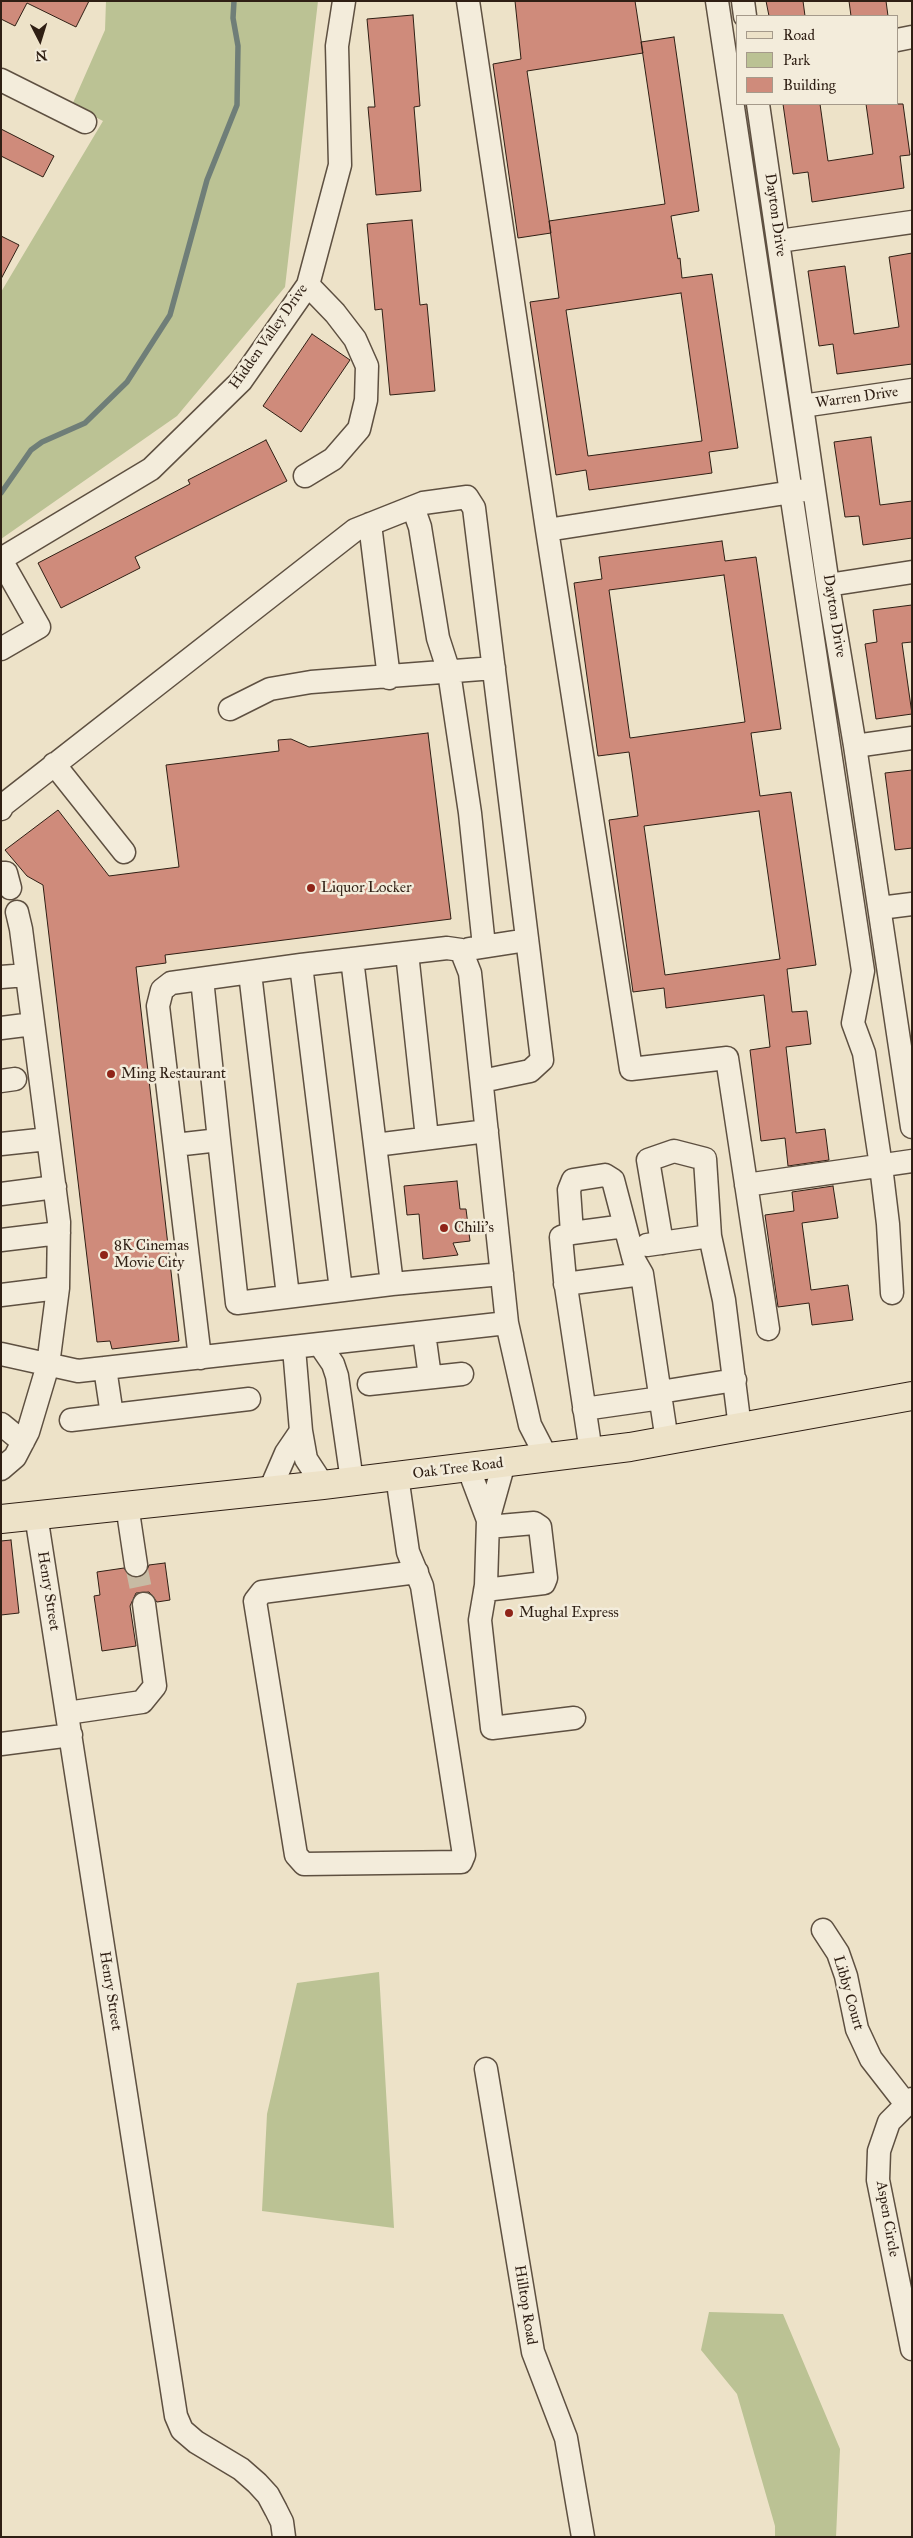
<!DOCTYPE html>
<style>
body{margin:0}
#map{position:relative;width:913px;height:2538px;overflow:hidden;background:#ede2c8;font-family:"IM FELL Great Primer",serif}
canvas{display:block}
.frame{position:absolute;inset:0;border:2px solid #2f1f14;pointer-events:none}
.legend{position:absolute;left:736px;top:15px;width:162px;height:90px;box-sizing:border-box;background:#f3ecdb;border:1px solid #a59a8b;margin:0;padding:6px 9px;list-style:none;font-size:15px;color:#2f1f14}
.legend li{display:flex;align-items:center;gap:10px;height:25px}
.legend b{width:25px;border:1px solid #a59a8b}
.north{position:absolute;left:15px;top:15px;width:50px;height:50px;-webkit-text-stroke:4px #f3ecdb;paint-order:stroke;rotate:175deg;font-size:14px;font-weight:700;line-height:20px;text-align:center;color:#2f1f14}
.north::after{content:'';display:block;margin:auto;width:18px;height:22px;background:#2f1f14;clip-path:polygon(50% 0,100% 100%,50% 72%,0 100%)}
</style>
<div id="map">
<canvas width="913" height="2538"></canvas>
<div class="frame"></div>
<ul class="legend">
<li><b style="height:6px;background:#ede2c8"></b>Road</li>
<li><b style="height:14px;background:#bbc294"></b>Park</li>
<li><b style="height:14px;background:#cf8b7b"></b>Building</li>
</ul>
<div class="north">N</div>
</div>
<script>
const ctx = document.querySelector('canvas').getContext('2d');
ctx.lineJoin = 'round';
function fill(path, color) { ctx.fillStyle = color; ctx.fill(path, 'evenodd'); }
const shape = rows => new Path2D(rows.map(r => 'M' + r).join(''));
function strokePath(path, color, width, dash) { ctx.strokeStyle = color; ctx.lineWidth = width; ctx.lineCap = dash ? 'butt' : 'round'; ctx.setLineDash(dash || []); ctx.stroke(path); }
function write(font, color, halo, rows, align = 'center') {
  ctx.font = font + ' "IM FELL Great Primer",serif'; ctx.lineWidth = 5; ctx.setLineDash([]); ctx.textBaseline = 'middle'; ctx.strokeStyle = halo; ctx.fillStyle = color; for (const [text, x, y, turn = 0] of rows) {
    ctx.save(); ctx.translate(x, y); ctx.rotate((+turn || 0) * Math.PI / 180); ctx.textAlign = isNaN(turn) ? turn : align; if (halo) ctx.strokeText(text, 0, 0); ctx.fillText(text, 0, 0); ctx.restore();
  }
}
const green = shape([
 [106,1,318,1,285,287,177,416,1,539,1,292,103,121,72,105,105,30],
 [379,1972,394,2228,262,2211,267,2114,297,1983],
 [709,2312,783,2314,840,2449,836,2537,775,2537,775,2526,737,2394,701,2350]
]);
const stream = shape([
 [1,493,31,450,42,442,85,423,127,382,170,315,207,180,237,105,238,46,233,18,234,1]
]);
const building = shape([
 [1,1,89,1,76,27,27,3,15,26,1,19,1,1],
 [515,1,635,1,643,53,527,71,551,233,518,238,493,64,521,59,515,1],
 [766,1,803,1,805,16,769,16,766,1],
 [849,1,886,1,888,16,851,16,849,1],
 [413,15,420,106,414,107,421,191,376,195,368,107,375,107,367,19,413,15],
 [674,37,699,211,671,216,678,259,680,258,682,278,712,274,738,448,709,452,712,473,589,490,586,470,556,475,530,302,559,298,549,221,665,204,641,42,674,37],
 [681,293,702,441,588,456,566,310,681,293],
 [783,104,820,104,828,161,873,154,866,104,903,104,910,155,900,156,904,188,812,202,808,172,793,174,783,104],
 [1,129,54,156,43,177,1,156,1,129],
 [412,220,420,305,427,304,435,391,390,395,382,309,375,310,367,224,412,220],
 [1,236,19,245,1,279,1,236],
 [912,253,912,364,837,374,833,344,819,346,808,271,845,266,854,334,899,327,889,257,912,253],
 [312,334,350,360,301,432,263,406,312,334],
 [871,437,880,505,912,501,912,538,863,545,859,516,845,517,834,442,871,437],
 [266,440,287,481,135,557,140,568,61,608,38,563,190,484,188,480,266,440],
 [722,541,725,561,756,557,781,729,751,733,760,796,791,792,816,965,787,969,792,1012,807,1011,811,1044,786,1047,796,1133,825,1129,829,1160,788,1166,785,1138,761,1141,750,1050,770,1047,764,995,666,1008,664,988,633,992,609,820,638,816,632,772,629,752,598,756,574,583,602,579,599,557,722,541],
 [724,575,745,722,630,738,609,590,724,575],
 [759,811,780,959,665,975,644,826,759,811],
 [912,605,912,642,902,643,912,714,876,719,865,644,877,642,873,610,912,605],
 [428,733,451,919,165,955,166,963,136,967,179,1341,112,1349,110,1341,97,1342,43,885,27,876,5,850,58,810,109,876,179,867,166,765,279,751,278,740,291,739,309,747,428,733],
 [912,770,912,848,895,850,885,773,912,770],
 [457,1181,460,1209,466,1209,470,1241,453,1243,458,1255,423,1259,419,1214,407,1215,404,1186,457,1181],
 [833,1186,838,1218,802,1223,811,1290,848,1285,853,1320,812,1325,809,1303,778,1307,765,1215,794,1211,792,1192,833,1186],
 [11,1540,19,1613,1,1615,1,1541,11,1540],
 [165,1563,170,1600,157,1602,149,1592,136,1593,130,1606,136,1646,102,1651,94,1596,100,1595,97,1572,124,1568,131,1577,137,1578,145,1575,149,1565,165,1563]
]);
const minorTunnel = shape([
 [136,1565,144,1604]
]);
const minor = shape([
 [468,1,547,530,631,1069,727,1058,768,1329],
 [717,1,863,971,853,1023,864,1053,881,1166,888,1224,892,1293],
 [743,1,745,16],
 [897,40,912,37],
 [1,80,85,122],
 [758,104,828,585,855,746,912,1127],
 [779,241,912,222],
 [802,406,912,390],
 [305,476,333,459,359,429,366,400,367,366,355,339,335,313,308,285],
 [413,507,420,527,438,638,449,672,470,813,484,946],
 [370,524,389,678],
 [547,530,805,490],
 [1,559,151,469,241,381,308,285,340,165,337,46,344,1],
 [1,560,39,627,1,649],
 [828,585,912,572],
 [230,709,270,689,311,682,494,668],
 [855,746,912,738],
 [54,764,124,852],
 [1,809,3,805,355,530,423,503,467,497,474,508,542,1060,530,1071,482,1081],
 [1,873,6,873,10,888],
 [880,908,912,904],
 [469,949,527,940],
 [407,953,427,1138],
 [352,959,375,1145],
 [301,965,341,1290],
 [250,973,288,1296],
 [1,977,27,975],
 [202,979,219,1140],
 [1,1028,33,1024],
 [1,1081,15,1079],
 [487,1131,375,1145,392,1284,502,1274],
 [1,1144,48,1139],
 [175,1145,219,1140,237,1303,392,1284],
 [746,1185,912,1161],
 [1,1194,55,1187],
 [572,1233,625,1226],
 [1,1240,59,1233],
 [662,1243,648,1160,674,1151,705,1159,710,1236,724,1300,740,1428],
 [647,1245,710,1236],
 [565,1284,642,1274],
 [1,1295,58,1288],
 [424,1333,430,1377],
 [320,1345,333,1364,337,1376,352,1481],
 [1,1354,78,1371,507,1323],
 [200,1358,158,1006,162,990,171,983,301,965,447,948,461,950,470,973,507,1323,530,1425,547,1458],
 [105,1368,112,1415],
 [369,1384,462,1374],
 [660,1392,735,1380],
 [584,1409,661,1398],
 [71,1420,249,1399],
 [1,1424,23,1442],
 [301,1431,306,1459,323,1485],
 [591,1452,565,1280,561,1237,572,1233,569,1190,573,1180,605,1175,613,1180,634,1260,642,1274,667,1441],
 [468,1467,488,1520,504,1463],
 [1,1469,15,1457,28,1432,48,1365,58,1288,59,1222,21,929,17,912],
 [397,1476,408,1552,422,1586,464,1855,461,1862,304,1864,296,1855,255,1601,262,1592,417,1572],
 [270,1490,286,1453,301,1431,294,1348],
 [127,1505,136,1565],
 [36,1515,176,2416,182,2430,196,2442,241,2469,257,2483,268,2495,276,2510,282,2522,284,2537],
 [488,1520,486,1585,480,1620,492,1728,574,1718],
 [485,1590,544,1583,546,1578,540,1527,534,1523,488,1527],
 [67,1713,142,1702,155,1686,144,1604],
 [1,1744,71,1735],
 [823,1930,838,1953,846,1976,857,2029,871,2059,906,2104],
 [486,2069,533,2352,566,2438,583,2537],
 [912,2099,889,2122,879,2151,878,2180,912,2349]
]);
const major = shape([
 [1,1519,323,1485,630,1447,912,1396]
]);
const markers = [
 [311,888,5,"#8f2418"],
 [111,1074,5,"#8f2418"],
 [444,1228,5,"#8f2418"],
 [104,1255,5,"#8f2418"],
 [509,1613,5,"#8f2418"]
];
const streetNames = [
 ["Dayton Drive",775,215,82],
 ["Hidden Valley Drive",269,337,-55],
 ["Warren Drive",857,398,-8],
 ["Dayton Drive",834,616,81],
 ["Oak Tree Road",458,1469,-7],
 ["Henry Street",48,1591,81],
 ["Henry Street",110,1991,81],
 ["Libby Court",848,1993,74],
 ["Aspen Circle",887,2219,80],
 ["Hilltop Road",525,2305,81]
];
const poiNames = [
 ["Liquor Locker",321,888],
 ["Ming Restaurant",121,1074],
 ["Chili's",454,1228],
 ["8K Cinemas",114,1246],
 ["Movie City",114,1263],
 ["Mughal Express",519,1613]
];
fill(green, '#bbc294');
strokePath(stream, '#6f7e78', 5.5);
fill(building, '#cf8b7b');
strokePath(building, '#2f1f14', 1);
strokePath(minorTunnel, '#c7bba4', 22, [22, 11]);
strokePath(minor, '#5e5041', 25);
strokePath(major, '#2f1f14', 30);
strokePath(minor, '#f3ecdb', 22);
strokePath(major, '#ede2c8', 28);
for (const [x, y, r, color] of markers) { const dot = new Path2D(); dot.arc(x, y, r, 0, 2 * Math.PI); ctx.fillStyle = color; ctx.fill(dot); strokePath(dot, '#f3ecdb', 2); }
write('15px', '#2f1f14', '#f3ecdb', streetNames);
write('15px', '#2f1f14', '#f3ecdb', poiNames, 'left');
</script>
